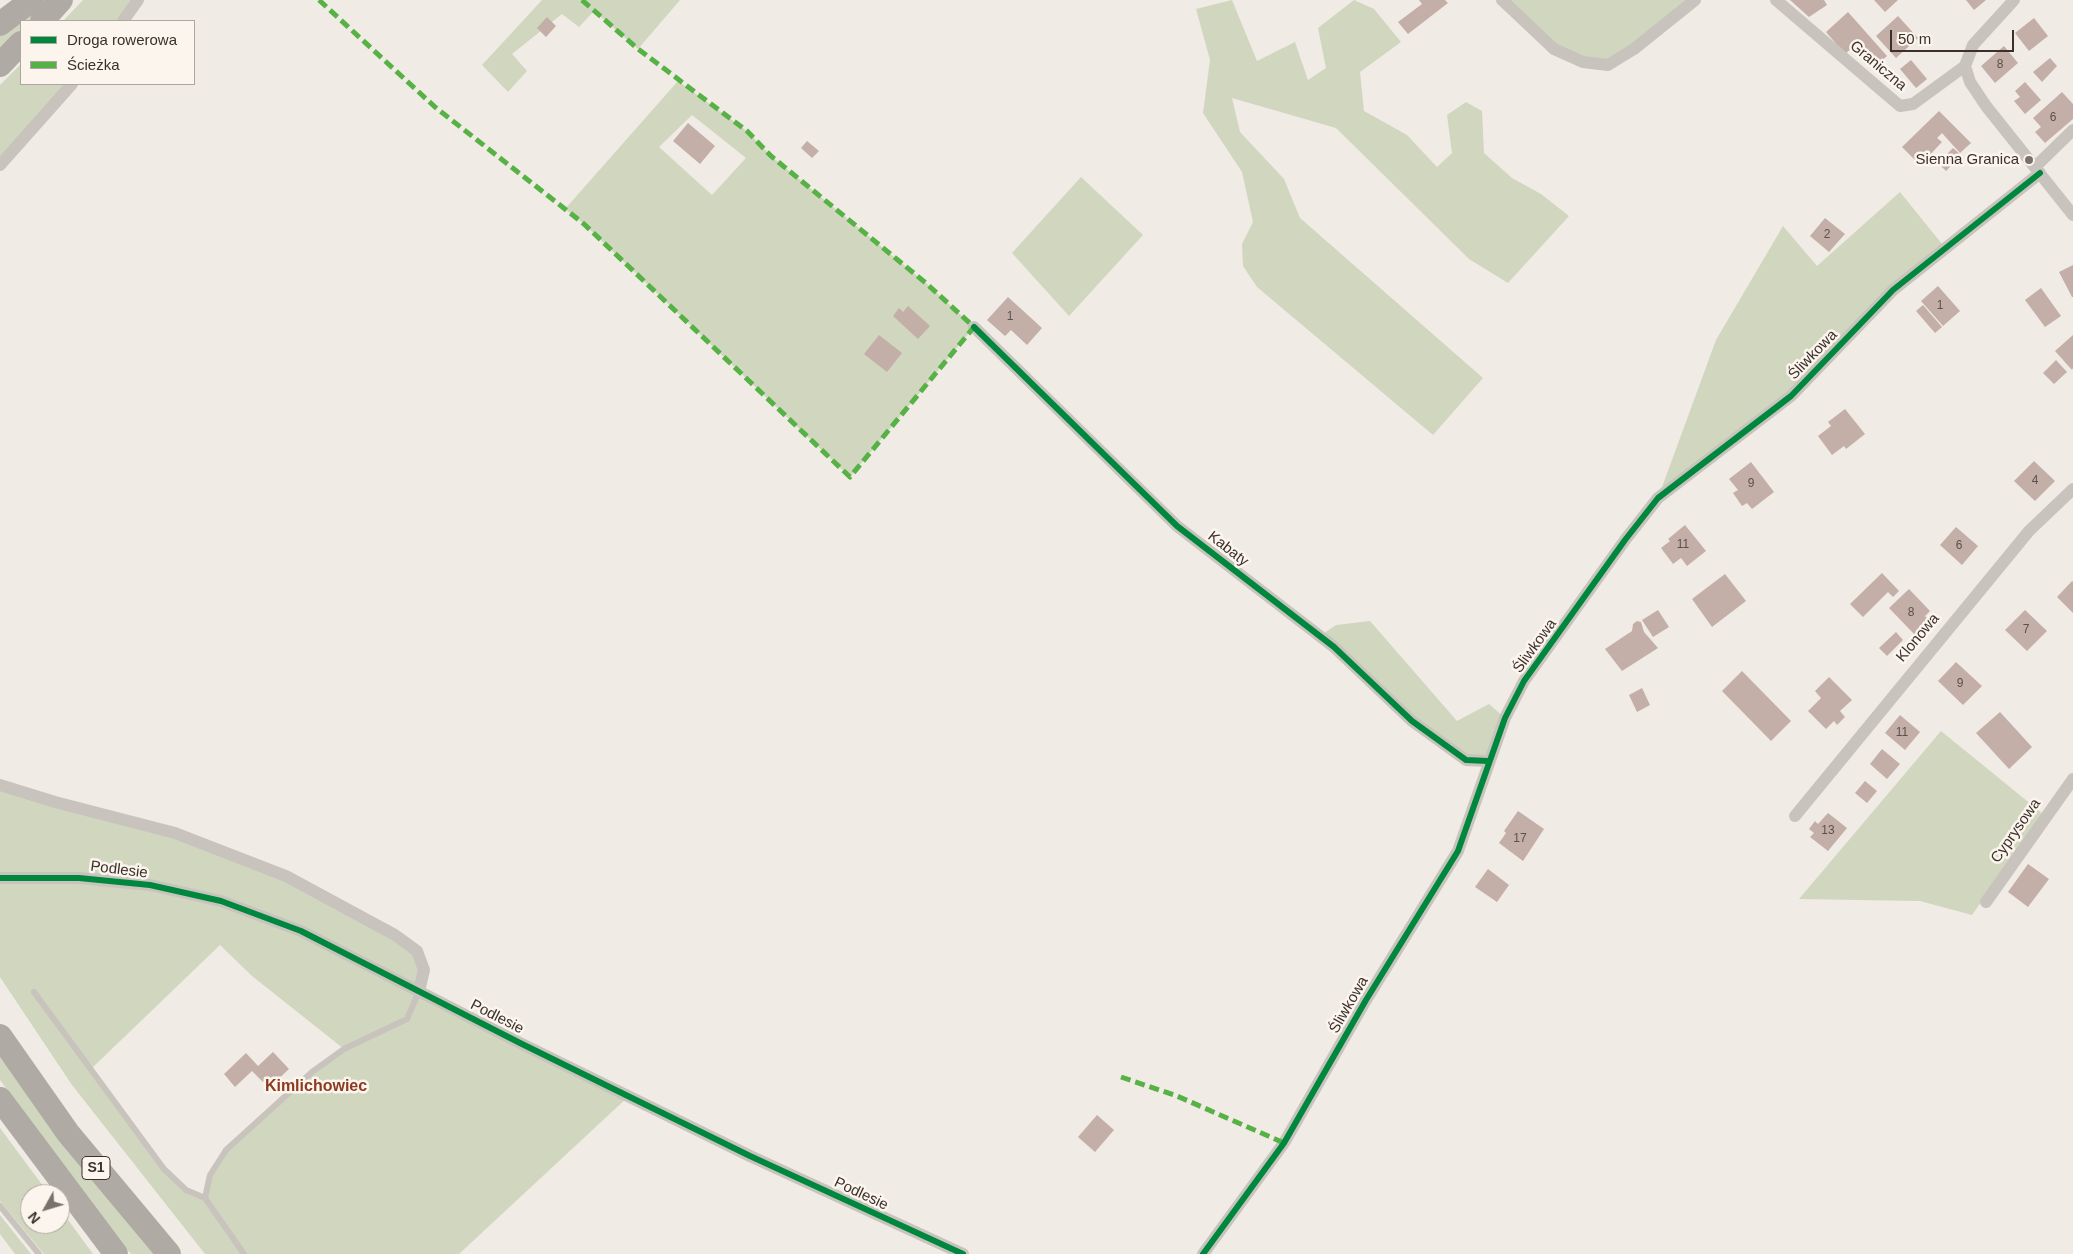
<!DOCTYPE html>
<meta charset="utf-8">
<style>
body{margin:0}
#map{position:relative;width:2073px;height:1254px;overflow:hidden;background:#f0ebe5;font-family:Arial,sans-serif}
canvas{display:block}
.legend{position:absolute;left:20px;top:20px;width:175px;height:65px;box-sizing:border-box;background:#fbf5ee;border:1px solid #aea6a0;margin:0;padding:6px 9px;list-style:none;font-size:15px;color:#3b302b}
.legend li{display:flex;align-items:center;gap:10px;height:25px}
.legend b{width:25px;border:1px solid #aea6a0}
.north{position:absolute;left:20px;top:1184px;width:50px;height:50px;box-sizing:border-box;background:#fbf5ee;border:1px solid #aea6a0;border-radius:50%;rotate:231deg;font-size:14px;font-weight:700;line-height:20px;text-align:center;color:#3b302b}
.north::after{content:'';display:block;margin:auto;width:18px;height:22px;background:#7a716c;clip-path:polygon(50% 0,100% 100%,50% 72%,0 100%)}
.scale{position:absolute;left:1890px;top:30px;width:124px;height:22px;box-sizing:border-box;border:2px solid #3b302b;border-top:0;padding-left:6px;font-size:15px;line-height:18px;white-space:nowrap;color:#3b302b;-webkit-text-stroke:4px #fbf5ee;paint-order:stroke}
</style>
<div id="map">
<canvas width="2073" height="1254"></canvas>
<ul class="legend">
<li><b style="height:6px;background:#00873e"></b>Droga rowerowa</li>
<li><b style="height:6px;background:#57b246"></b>Ścieżka</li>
</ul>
<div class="north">N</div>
<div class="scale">50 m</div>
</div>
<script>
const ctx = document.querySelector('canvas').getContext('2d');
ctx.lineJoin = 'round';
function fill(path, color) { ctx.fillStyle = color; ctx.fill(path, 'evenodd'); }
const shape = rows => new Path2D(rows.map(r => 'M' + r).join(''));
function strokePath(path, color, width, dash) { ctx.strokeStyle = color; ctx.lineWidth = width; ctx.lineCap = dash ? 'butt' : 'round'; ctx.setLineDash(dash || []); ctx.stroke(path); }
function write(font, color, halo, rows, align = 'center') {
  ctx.font = font + ' Arial,sans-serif'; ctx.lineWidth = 5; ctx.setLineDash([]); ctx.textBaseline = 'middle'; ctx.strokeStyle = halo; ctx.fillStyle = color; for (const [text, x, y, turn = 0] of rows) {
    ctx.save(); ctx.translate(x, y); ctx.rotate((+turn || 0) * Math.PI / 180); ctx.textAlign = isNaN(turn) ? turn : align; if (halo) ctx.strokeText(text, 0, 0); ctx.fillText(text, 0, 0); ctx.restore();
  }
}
const green = shape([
 [44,0,51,0,32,21,21,21,21,33,0,55,0,35,26,18],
 [83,0,138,0,123,21,63,21],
 [542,0,680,0,638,49,594,11,579,27,562,14,512,54,527,71,508,92,482,65],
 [1232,0,1257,61,1295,42,1308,80,1326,68,1318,28,1354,0,1374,9,1401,42,1360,72,1364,111,1407,135,1437,167,1452,153,1447,115,1466,102,1482,111,1484,153,1512,178,1541,194,1569,216,1508,283,1469,259,1336,128,1232,98,1240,132,1284,179,1300,218,1483,378,1433,435,1257,287,1243,266,1242,244,1253,222,1242,172,1203,113,1210,60,1196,9],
 [1502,0,1695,0,1608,65,1554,49],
 [21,64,21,84,72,84,0,165,0,85],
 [678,81,747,131,771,156,927,284,974,327,850,477,584,224,565,209],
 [692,115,746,158,712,195,659,147],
 [1081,177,1143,235,1069,316,1012,253],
 [1900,192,1946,249,1893,290,1791,396,1658,498,1716,340,1783,226,1817,266],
 [1370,621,1457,721,1489,704,1505,718,1488,761,1466,760,1320,636,1336,625],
 [1941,731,2043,814,1972,915,1920,901,1799,899],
 [0,785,175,833,286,876,417,951,419,991,629,1096,459,1254,205,1254,72,1085,0,977],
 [220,945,252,976,344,1049,271,1108,226,1150,210,1175,205,1198,186,1190,164,1169,91,1069],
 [0,1057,56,1135,154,1254,131,1254,123,1245,0,1080],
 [0,1128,49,1194,30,1194,30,1224,60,1224,60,1209,93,1254,44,1254,0,1201],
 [0,1215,31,1254,15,1254,0,1234]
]);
const building = shape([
 [1419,0,1445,0,1448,3,1408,34,1398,22,1422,4],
 [1790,0,1824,0,1827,5,1809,17],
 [1874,0,1898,0,1885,12],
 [1966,0,1986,0,1974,10],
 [1848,12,1887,56,1872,69,1853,47,1845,54,1826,32],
 [1898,16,1918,38,1896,58,1876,36],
 [547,17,556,26,546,37,537,28],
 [2034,18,2048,36,2029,51,2015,33],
 [2004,46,2018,63,1995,83,1981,66],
 [2050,58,2057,66,2042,82,2033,72],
 [1911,60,1927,79,1916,88,1900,69],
 [2025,82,2041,100,2025,114,2014,101,2020,97,2015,91],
 [2062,92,2073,104,2073,119,2045,143,2035,132,2041,127,2033,118],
 [1939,111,1971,143,1960,153,1942,133,1937,138,1942,142,1926,159,1921,154,1915,160,1902,147],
 [688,123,715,146,700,164,673,141],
 [807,141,819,151,812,158,801,148],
 [1953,148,1961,155,1946,171,1938,163],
 [1825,218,1845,234,1829,252,1810,236],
 [2073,265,2073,297,2072,297,2059,272],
 [1938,286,1960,311,1943,326,1921,301],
 [2041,288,2061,316,2045,327,2025,300],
 [1008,297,1042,328,1027,345,1011,330,1005,336,987,320],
 [1923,305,1942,327,1935,333,1916,311],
 [908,306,930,326,918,339,893,316,899,308,903,312],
 [879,335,902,353,887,372,864,354],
 [2073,335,2073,368,2072,370,2055,351],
 [2056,360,2067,372,2054,384,2043,373],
 [1845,409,1865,434,1846,449,1844,446,1832,455,1818,436,1831,426,1828,422],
 [2034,461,2055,481,2035,501,2014,481],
 [1751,462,1774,492,1752,509,1747,503,1742,506,1733,493,1738,490,1729,479],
 [1685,525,1706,551,1687,566,1681,558,1673,564,1661,548,1670,541,1668,539],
 [1956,527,1978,546,1962,565,1940,545],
 [1882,573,1899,591,1893,597,1888,592,1863,617,1850,604],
 [1725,574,1746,601,1712,627,1692,599],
 [2072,581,2073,582,2073,613,2057,597],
 [1909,589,1930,611,1925,616,1930,621,1915,635,1889,608],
 [1658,610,1669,627,1653,637,1642,620],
 [2025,610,2047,631,2027,651,2005,630],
 [1637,621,1641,622,1644,632,1658,648,1622,671,1605,649,1632,631,1633,624],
 [1896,632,1903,640,1887,656,1879,648],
 [1956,662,1982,686,1963,705,1938,681],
 [1742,671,1791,721,1771,741,1722,691],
 [1829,677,1852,700,1840,711,1845,717,1837,725,1834,721,1826,729,1808,711,1821,698,1815,691],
 [1642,688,1650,705,1637,712,1629,695],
 [2000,712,2032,747,2009,769,1976,733],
 [1900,715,1920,732,1905,750,1885,733],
 [1882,749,1900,764,1887,779,1870,764],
 [1865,781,1877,791,1867,803,1855,793],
 [1518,811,1544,829,1523,861,1499,843,1506,833,1504,831],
 [1828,813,1847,828,1828,851,1810,837,1814,833,1809,829,1815,821,1818,824],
 [2028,864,2049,879,2028,907,2008,892],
 [1488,869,1509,885,1497,902,1475,887],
 [273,1052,289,1069,273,1084,267,1078,263,1082,252,1071,235,1087,224,1074,246,1053,258,1066],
 [1097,1115,1114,1130,1095,1152,1078,1137]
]);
const lane = shape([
 [34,992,164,1169,186,1190,205,1198],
 [0,1206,39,1254],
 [244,1254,205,1198,210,1175,226,1150,312,1072,344,1049,407,1019,419,991]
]);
const street = shape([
 [1502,0,1554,49,1583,62,1608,65,1634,49,1695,0],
 [1776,0,1900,106,1913,104,1965,66],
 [2014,0,1973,45,1965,66,1970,82,1986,106,2073,215],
 [123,21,138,0],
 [0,165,72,84],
 [2035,167,2073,130],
 [974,327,1177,526,1334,647,1412,721,1466,760,1488,761],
 [0,785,55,802,175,833,286,876,395,935,417,951,424,970,419,991],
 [1795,816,2029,531,2073,489],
 [0,878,79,878,150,885,221,901,301,931,520,1043,750,1156,963,1254],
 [1986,902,2073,779],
 [1203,1254,1284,1143,1366,1000,1458,851,1505,718,1524,681,1625,540,1658,498,1791,396,1893,290,2040,173]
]);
const highway = shape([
 [42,21,61,0],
 [0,24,32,0],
 [0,65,21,43],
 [0,1036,68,1133,169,1254],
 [0,1099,116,1254]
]);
const quiet = shape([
 [319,0,435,107,584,224,850,477,974,327,927,284,771,156,747,131,638,49,582,0],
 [1121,1077,1177,1096,1284,1143]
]);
const cycleway = shape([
 [974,327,1177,526,1334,647,1412,721,1466,760,1488,761],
 [0,878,79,878,150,885,221,901,301,931,520,1043,750,1156,963,1254],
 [1203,1254,1284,1143,1366,1000,1458,851,1505,718,1524,681,1625,540,1658,498,1791,396,1893,290,2040,173]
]);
const markers = [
 [2029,160,5,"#7a716c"]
];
const numberNames = [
 ["8",2000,65],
 ["6",2053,118],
 ["2",1827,235],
 ["1",1940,306],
 ["1",1010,317],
 ["4",2035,481],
 ["9",1751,484],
 ["11",1683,545],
 ["6",1959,546],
 ["8",1911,613],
 ["7",2026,630],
 ["9",1960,684],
 ["11",1902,733],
 ["13",1828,831],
 ["17",1520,839]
];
const shields = [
 [96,1168,28]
];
const shieldNames = [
 ["S1",96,1168]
];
const streetNames = [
 ["Graniczna",1878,66,40],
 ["Śliwkowa",1813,355,-46],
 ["Kabaty",1228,549,38],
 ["Klonowa",1918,638,-50],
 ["Śliwkowa",1535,646,-54],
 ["Cyprysowa",2016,831,-55],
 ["Podlesie",119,870,7],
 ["Śliwkowa",1349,1005,-60],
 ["Podlesie",497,1017,27],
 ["Podlesie",861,1194,25]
];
const poiNames = [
 ["Sienna Granica",2019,160]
];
const neighbourhoodNames = [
 ["Kimlichowiec",316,1087]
];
fill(green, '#d1d6bf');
fill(building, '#c3afa7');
strokePath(lane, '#c9c3be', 6);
strokePath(street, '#c9c3be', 12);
strokePath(highway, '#afaaa4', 24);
strokePath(quiet, '#57b246', 5, [10, 5]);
strokePath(cycleway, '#00873e', 6);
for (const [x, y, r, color] of markers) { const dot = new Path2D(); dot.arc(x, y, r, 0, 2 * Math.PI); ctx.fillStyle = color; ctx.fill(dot); strokePath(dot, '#fbf5ee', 2); }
write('12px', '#5d504a', null, numberNames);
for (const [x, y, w] of shields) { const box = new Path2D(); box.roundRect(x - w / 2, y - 11.5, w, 23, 4); ctx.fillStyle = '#fbf5ee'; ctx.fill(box); strokePath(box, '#3b302b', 1); }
write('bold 14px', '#3b302b', null, shieldNames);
write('15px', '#3b302b', '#fbf5ee', streetNames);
write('15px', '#3b302b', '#fbf5ee', poiNames, 'right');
write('bold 16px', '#8c3b22', '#fbf5ee', neighbourhoodNames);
</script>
